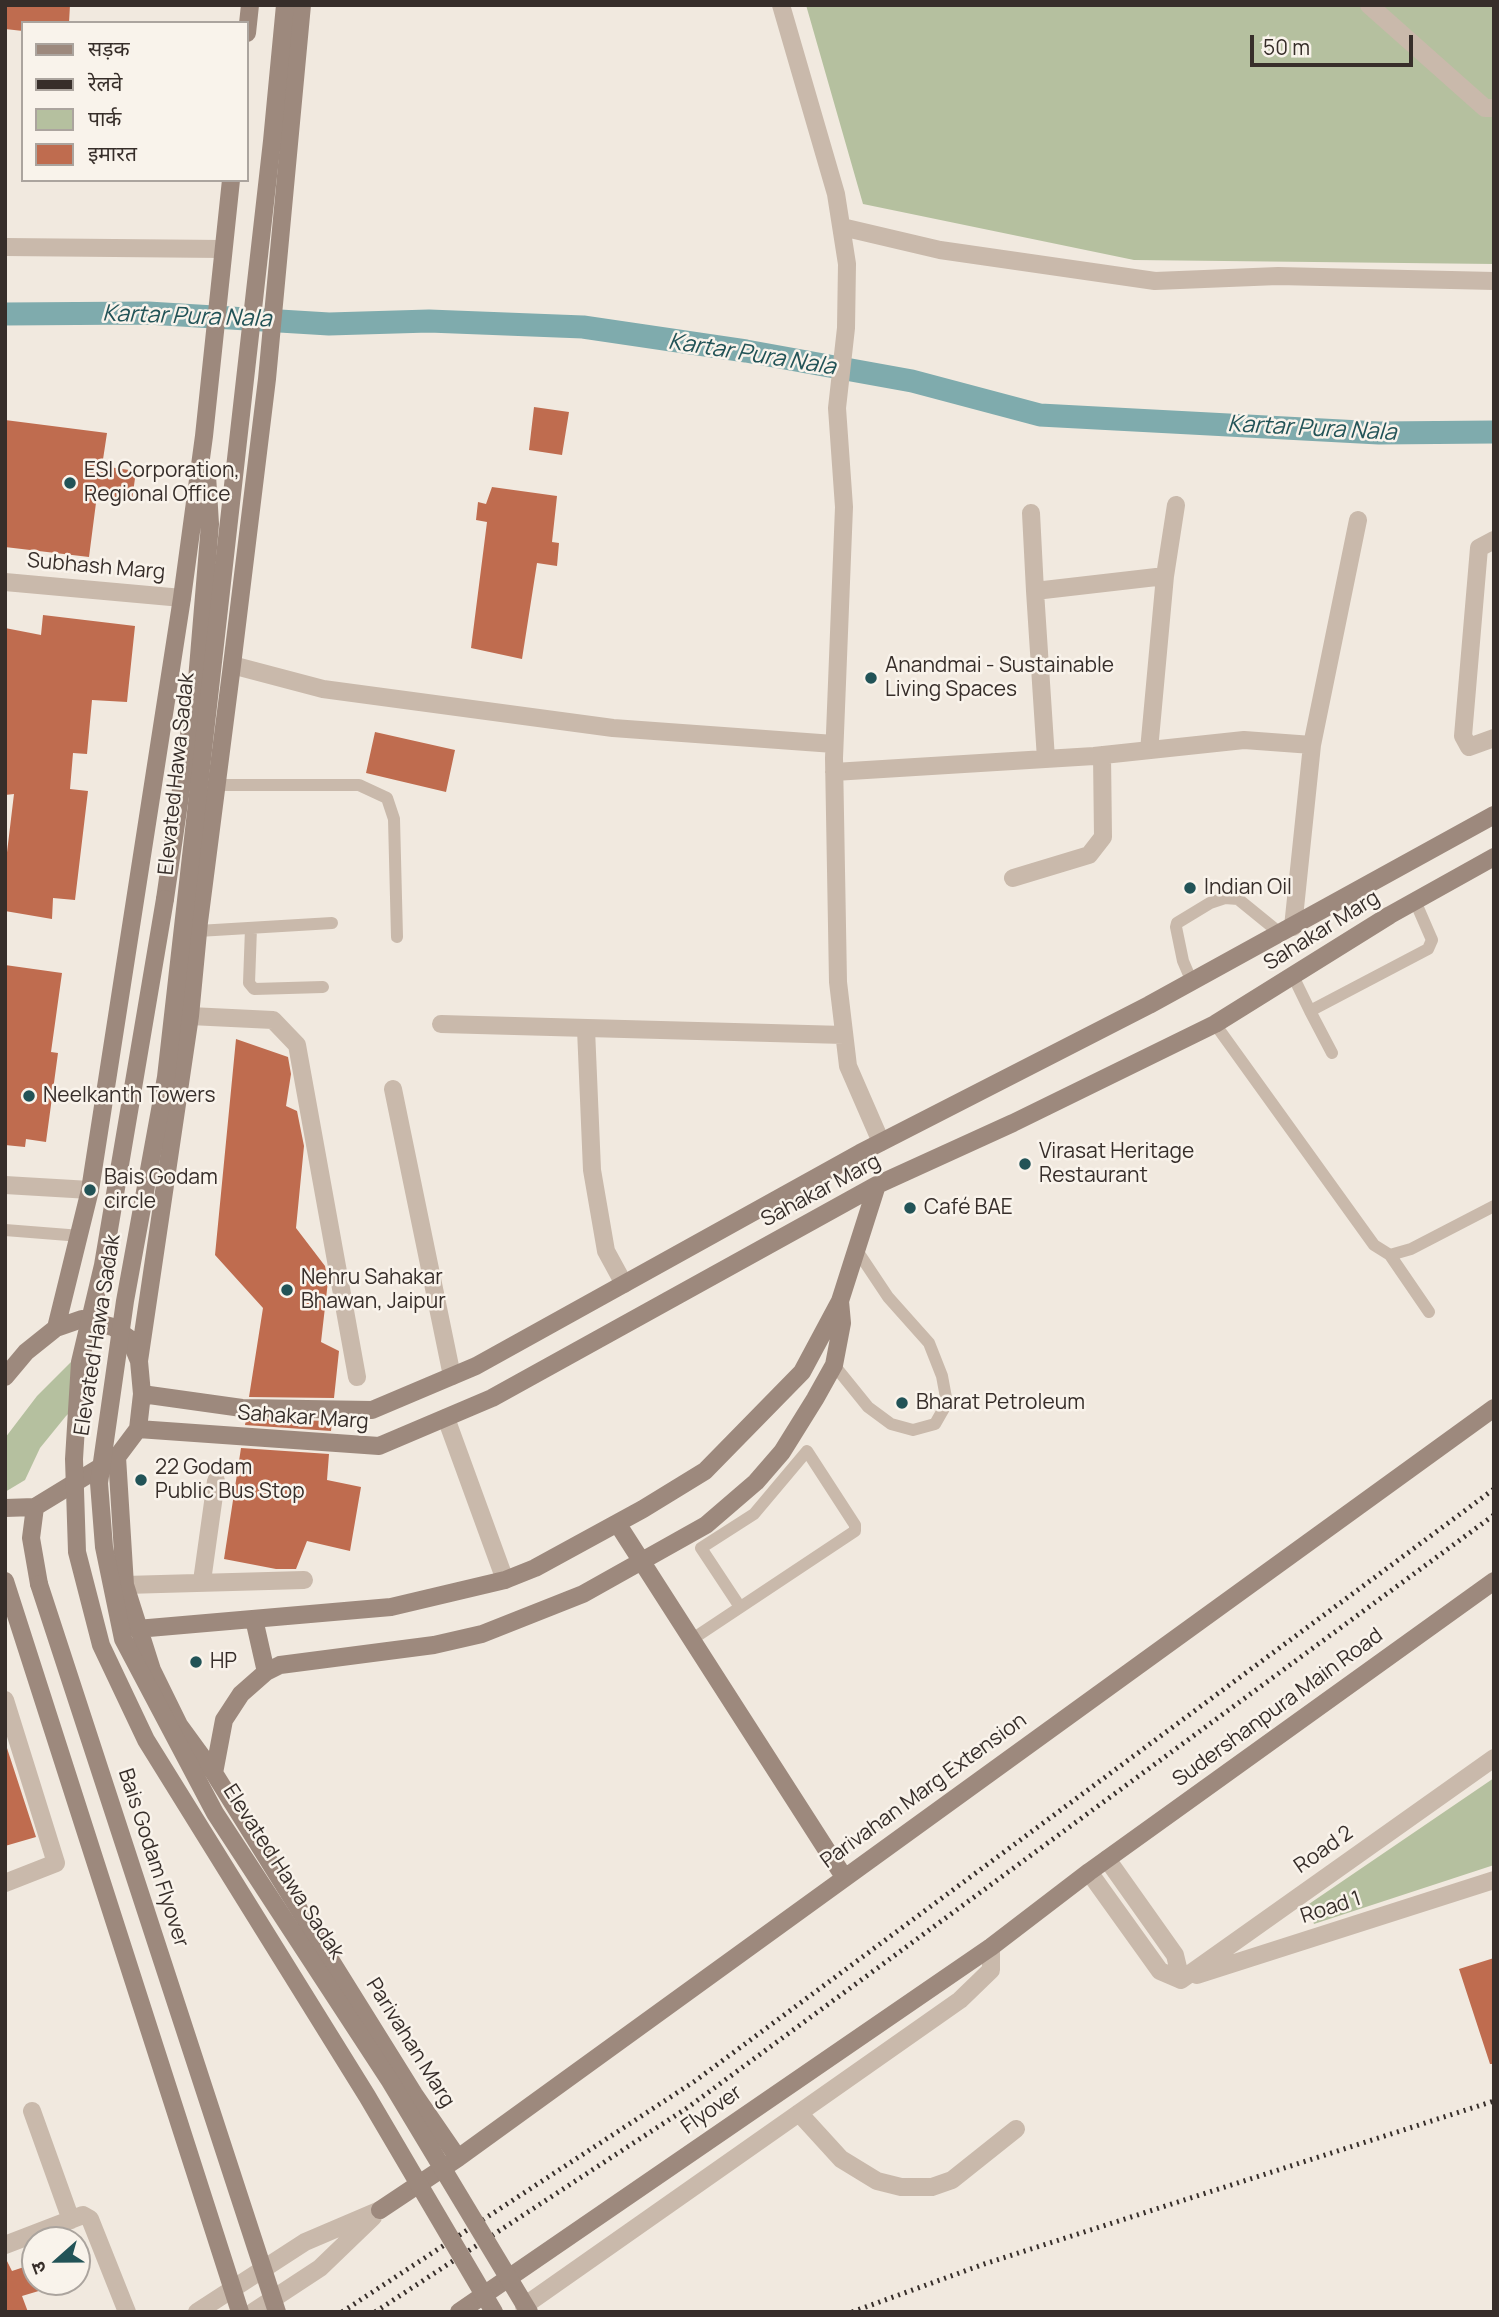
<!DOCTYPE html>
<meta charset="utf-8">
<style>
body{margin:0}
#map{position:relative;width:1499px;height:2317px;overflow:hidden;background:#f1e9df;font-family:Manrope,"Noto Sans Devanagari",sans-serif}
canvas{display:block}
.frame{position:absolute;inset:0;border:7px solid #372e2a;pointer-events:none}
.legend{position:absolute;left:21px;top:21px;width:228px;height:161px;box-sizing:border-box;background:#f9f3eb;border:2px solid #aba49e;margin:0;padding:9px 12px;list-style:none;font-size:21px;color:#372e2a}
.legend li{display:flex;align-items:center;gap:14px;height:35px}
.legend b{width:35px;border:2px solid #aba49e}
.north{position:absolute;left:21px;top:2226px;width:70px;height:70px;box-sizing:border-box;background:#f9f3eb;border:2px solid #aba49e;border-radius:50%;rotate:249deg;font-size:19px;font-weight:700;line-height:28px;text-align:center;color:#372e2a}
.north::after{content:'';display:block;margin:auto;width:24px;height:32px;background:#225357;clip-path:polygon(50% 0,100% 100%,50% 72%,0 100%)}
.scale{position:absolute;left:1250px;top:35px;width:163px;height:32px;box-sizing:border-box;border:4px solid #372e2a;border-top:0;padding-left:9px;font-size:21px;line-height:24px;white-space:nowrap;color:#372e2a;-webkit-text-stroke:5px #f9f3eb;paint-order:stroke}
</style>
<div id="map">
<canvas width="1499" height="2317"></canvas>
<div class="frame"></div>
<ul class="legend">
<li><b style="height:9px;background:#9d897d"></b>सड़क</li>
<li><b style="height:9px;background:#372e2a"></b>रेलवे</li>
<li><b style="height:19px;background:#b5c09f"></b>पार्क</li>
<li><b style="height:19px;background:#bf6c4f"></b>इमारत</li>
</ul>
<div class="north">उ</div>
<div class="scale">50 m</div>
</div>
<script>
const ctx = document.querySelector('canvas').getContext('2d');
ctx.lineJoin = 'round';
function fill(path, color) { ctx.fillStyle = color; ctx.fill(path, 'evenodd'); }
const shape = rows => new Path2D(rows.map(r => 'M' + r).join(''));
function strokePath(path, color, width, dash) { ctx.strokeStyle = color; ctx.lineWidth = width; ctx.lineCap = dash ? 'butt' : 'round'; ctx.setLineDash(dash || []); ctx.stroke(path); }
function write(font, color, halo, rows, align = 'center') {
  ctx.font = font + ' Manrope,sans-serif'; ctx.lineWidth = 5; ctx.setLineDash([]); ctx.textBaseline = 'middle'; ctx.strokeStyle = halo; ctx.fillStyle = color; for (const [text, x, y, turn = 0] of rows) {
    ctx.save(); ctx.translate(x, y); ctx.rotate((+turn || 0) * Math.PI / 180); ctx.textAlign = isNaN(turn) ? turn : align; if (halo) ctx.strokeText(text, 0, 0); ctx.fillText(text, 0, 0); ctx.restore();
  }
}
const green = shape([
 [806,5,1494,5,1494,264,1134,260,863,204],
 [76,1357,94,1364,96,1375,91,1392,66,1416,40,1448,25,1480,5,1492,5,1438,37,1396],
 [1494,1778,1494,1865,1314,1924,1306,1906]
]);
const canal = shape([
 [5,314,148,313,329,324,429,321,583,327,746,351,912,381,1040,415,1379,433,1494,432]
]);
const building = shape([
 [5,5,70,5,69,23,23,23,23,31,5,29],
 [534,407,569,412,562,455,529,450],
 [5,420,107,433,102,466,136,471,132,500,97,495,89,557,5,547],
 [492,487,557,496,552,542,559,543,557,566,537,563,522,659,471,648,487,522,476,520,478,502,486,504],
 [43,615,135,626,127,702,92,700,87,754,73,753,70,789,88,791,75,900,53,898,52,919,5,911,5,869,14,794,5,795,5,628,41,635],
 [375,732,455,750,446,792,366,773],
 [5,965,62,973,51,1052,58,1053,46,1142,26,1139,25,1147,5,1145],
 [236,1039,288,1057,291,1074,286,1106,297,1111,304,1146,296,1228,325,1266,328,1281,321,1342,339,1351,334,1398,249,1397,263,1308,215,1255],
 [246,1419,332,1421,331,1431,245,1425],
 [241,1448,329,1454,327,1480,361,1487,350,1551,307,1541,296,1569,276,1569,224,1559],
 [5,1742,36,1837,5,1846],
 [1494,1958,1494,2064,1490,2064,1459,1969],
 [5,2257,12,2271,33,2264,35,2282,39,2282,42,2290,22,2296,28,2312,5,2312]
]);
const lane = shape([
 [217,785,359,785,387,798,394,819,397,937],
 [251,928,249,983,254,989,323,987],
 [198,931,332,923],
 [1293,976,1310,1011,1428,949,1432,940,1415,901],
 [1192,982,1183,961,1176,927,1177,923,1210,903,1225,898,1238,899,1281,934],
 [1310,1011,1332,1053],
 [1215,1024,1374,1245,1390,1255,1411,1249,1494,1206],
 [5,1230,81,1236],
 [1390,1255,1429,1312],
 [834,1365,868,1407,891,1424,913,1430,935,1424,947,1403,942,1376,929,1343,888,1297,856,1249],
 [691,1640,855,1531,855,1525,807,1451,754,1514,701,1548,740,1607]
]);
const street = shape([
 [781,5,836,194,847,264,846,328,837,408,844,507,834,758,838,982,848,1066,881,1142],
 [1369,5,1485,108,1494,108],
 [842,227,940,250,1155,281,1278,276,1494,281],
 [5,247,223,249],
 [1031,513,1035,591],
 [1494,540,1479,548,1463,736,1469,747,1494,738],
 [1165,576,1176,505],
 [5,582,182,598],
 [232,665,323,689,613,728,834,744],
 [1312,745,1358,520],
 [1046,759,1035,591,1165,576,1149,750],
 [834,772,1094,756,1244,740,1312,745,1293,927],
 [1013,878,1089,855,1103,837,1102,755],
 [190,1016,273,1020,297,1045,357,1377],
 [441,1024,844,1035],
 [586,1029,592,1170,606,1251,624,1284],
 [393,1089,452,1376],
 [5,1185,90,1190],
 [446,1418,505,1580],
 [202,1581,216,1481],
 [125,1585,304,1580],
 [5,1700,56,1863,5,1883],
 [1107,1859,1175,1955,1181,1980],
 [1089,1872,1160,1971,1181,1980],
 [1197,1975,1494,1880],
 [1181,1980,1494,1758],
 [32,2111,71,2220],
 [799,2113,841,2159,877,2181,901,2187,932,2187,952,2180,1016,2129],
 [5,2245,83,2215,90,2219,127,2312],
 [524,2306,960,2000,991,1970,991,1947],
 [197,2312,305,2242,380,2210],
 [253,2312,320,2268,373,2217]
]);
const secondary = shape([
 [247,33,250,5],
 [165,899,197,680,210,524,207,475],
 [56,1328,90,1190,182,598,204,436,231,180],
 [139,1361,190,1016,199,922,232,665,267,379,302,5],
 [5,1377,26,1352,56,1328,82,1319,113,1327,130,1339,139,1361,142,1394,138,1429,117,1457,35,1507,31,1538,39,1584],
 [142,1394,242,1408,372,1410,476,1366,860,1153,1149,1005,1494,815],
 [138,1429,379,1446,492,1398,877,1185,1013,1123,1215,1024,1390,915,1494,857],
 [117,1457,125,1585,152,1670,179,1725,214,1773,414,2094,458,2158],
 [5,1508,35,1507],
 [617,1523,844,1877],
 [254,1619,266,1672],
 [137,1629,391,1607,505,1580,535,1568,643,1509,705,1471,802,1372,840,1301,877,1185],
 [214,1773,224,1720,241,1694,266,1672,280,1665,434,1645,482,1634,583,1594,706,1525,756,1482,782,1452,815,1399,834,1365,842,1323,840,1301],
 [380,2210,458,2158,1494,1408],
 [459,2312,991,1947,1089,1872,1494,1581]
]);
const rail = shape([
 [342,2312,695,2081,1494,1489],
 [375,2312,687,2108,1494,1515],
 [852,2312,984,2264,1494,2101]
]);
const secondaryBridge = shape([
 [285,5,272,141,166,1077,125,1301,99,1483,104,1547,123,1639,215,1813,390,2081,529,2312],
 [165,899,103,1265,80,1362,74,1459,77,1552,101,1645,146,1740,367,2096,494,2312],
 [5,1581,240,2312],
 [39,1584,277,2312]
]);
const markers = [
 [70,483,7,"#225357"],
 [871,678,7,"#225357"],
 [1190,888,7,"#225357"],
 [29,1096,7,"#225357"],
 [1025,1164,7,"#225357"],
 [90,1190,7,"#225357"],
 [910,1208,7,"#225357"],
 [287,1290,7,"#225357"],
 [902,1403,7,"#225357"],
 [141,1480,7,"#225357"],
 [196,1662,7,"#225357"]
];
const poiNames = [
 ["ESI Corporation,",84,471],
 ["Regional Office",84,495],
 ["Anandmai - Sustainable",885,666],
 ["Living Spaces",885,690],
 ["Indian Oil",1204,888],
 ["Neelkanth Towers",43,1096],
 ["Virasat Heritage",1039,1152],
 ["Restaurant",1039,1176],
 ["Bais Godam",104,1178],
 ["circle",104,1202],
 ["Café BAE",924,1208],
 ["Nehru Sahakar",301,1278],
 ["Bhawan, Jaipur",301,1302],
 ["Bharat Petroleum",916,1403],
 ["22 Godam",155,1468],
 ["Public Bus Stop",155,1492],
 ["HP",210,1662]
];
const streetNames = [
 ["Subhash Marg",96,567,5],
 ["Elevated Hawa Sadak",177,774,-84],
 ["Sahakar Marg",1322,931,-32],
 ["Sahakar Marg",821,1191,-28],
 ["Elevated Hawa Sadak",98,1335,-81],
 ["Sahakar Marg",303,1418,4],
 ["Sudershanpura Main Road",1278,1708,-36],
 ["Parivahan Marg Extension",924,1791,-36],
 ["Road 2",1324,1850,-35],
 ["Bais Godam Flyover",153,1858,72],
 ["Elevated Hawa Sadak",283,1872,57],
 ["Road 1",1331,1908,-18],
 ["Parivahan Marg",410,2043,58],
 ["Flyover",712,2110,-35]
];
const waterNames = [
 ["Kartar Pura Nala",187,317,2],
 ["Kartar Pura Nala",752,355,9],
 ["Kartar Pura Nala",1312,429,3]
];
fill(green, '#b5c09f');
strokePath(canal, '#7fabad', 23);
fill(building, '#bf6c4f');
strokePath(lane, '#c9b9ab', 12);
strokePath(street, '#c9b9ab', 18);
strokePath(secondary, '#9d897d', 18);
strokePath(rail, '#372e2a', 5, [2, 5]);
strokePath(secondaryBridge, '#9d897d', 18);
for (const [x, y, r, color] of markers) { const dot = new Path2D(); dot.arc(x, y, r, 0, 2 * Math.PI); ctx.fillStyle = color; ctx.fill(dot); strokePath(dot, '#f9f3eb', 2.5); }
write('21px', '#372e2a', '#f9f3eb', poiNames, 'left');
write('21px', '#372e2a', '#f9f3eb', streetNames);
write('italic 23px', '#225357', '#f9f3eb', waterNames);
</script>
